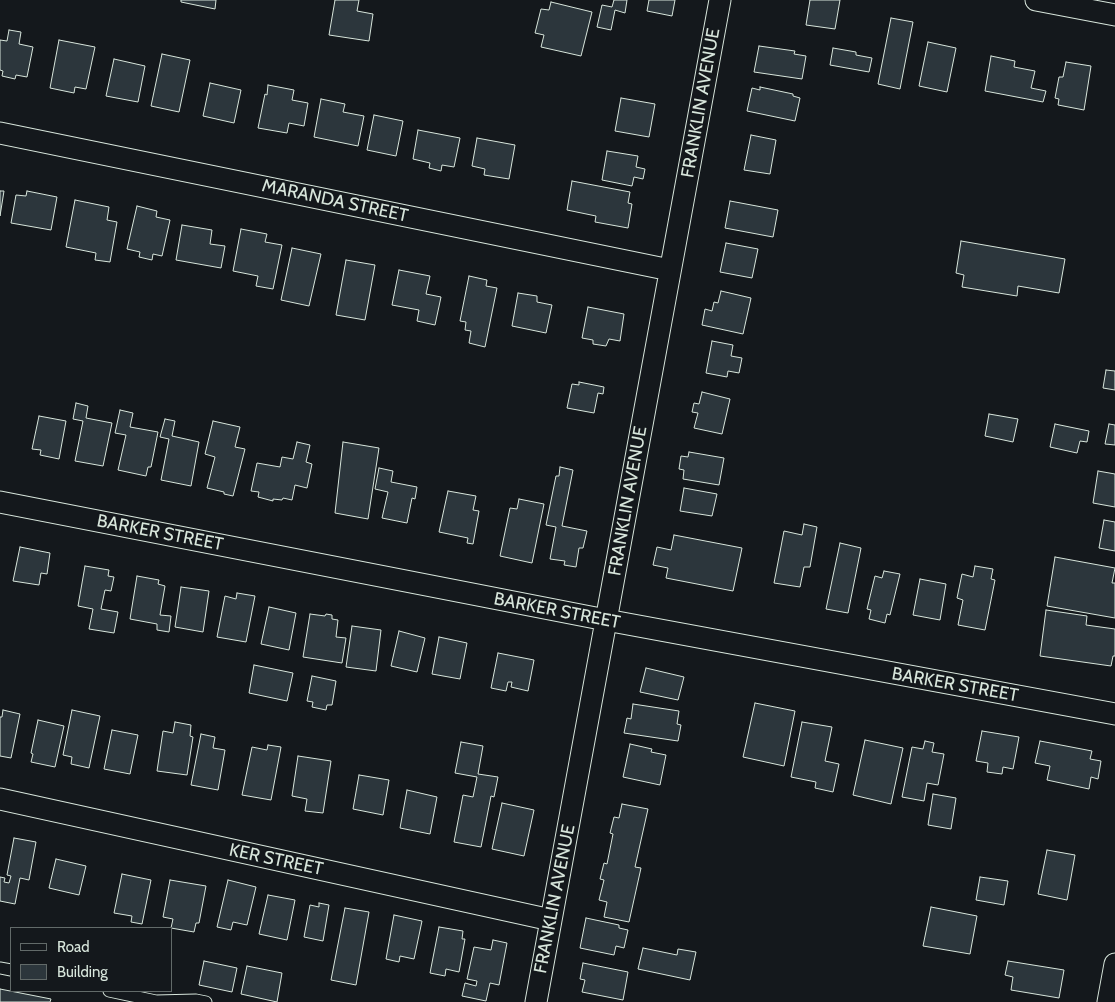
<!DOCTYPE html>
<style>
body{margin:0}
#map{position:relative;width:1115px;height:1002px;overflow:hidden;background:#14181c;font-family:Cabin,sans-serif}
canvas{display:block}
.legend{position:absolute;left:10px;top:927px;width:162px;height:65px;box-sizing:border-box;background:#14181c;border:1px solid #626a69;margin:0;padding:6px 9px;list-style:none;font-size:15px;color:#d8e6dc}
.legend li{display:flex;align-items:center;gap:10px;height:25px}
.legend b{width:25px;border:1px solid #626a69}
</style>
<div id="map">
<canvas width="1115" height="1002"></canvas>
<ul class="legend">
<li><b style="height:6px;background:#14181c"></b>Road</li>
<li><b style="height:14px;background:#2c363c"></b>Building</li>
</ul>
</div>
<script>
const ctx = document.querySelector('canvas').getContext('2d');
ctx.lineJoin = 'round';
function fill(path, color) { ctx.fillStyle = color; ctx.fill(path, 'evenodd'); }
const shape = rows => new Path2D(rows.map(r => 'M' + r).join(''));
function strokePath(path, color, width, dash) { ctx.strokeStyle = color; ctx.lineWidth = width; ctx.lineCap = dash ? 'butt' : 'round'; ctx.setLineDash(dash || []); ctx.stroke(path); }
function write(font, color, halo, rows, align = 'center') {
  ctx.font = font + ' Cabin,sans-serif'; ctx.lineWidth = 4; ctx.setLineDash([]); ctx.textBaseline = 'middle'; ctx.strokeStyle = halo; ctx.fillStyle = color; for (const [text, x, y, turn = 0] of rows) {
    ctx.save(); ctx.translate(x, y); ctx.rotate((+turn || 0) * Math.PI / 180); ctx.textAlign = isNaN(turn) ? turn : align; if (halo) ctx.strokeText(text, 0, 0); ctx.fillText(text, 0, 0); ctx.restore();
  }
}
const building = shape([
 [181,0,216,0,215,9,181,2,181,0],
 [335,0,359,0,357,11,373,14,369,41,329,35,335,0],
 [614,0,627,0,625,13,615,10,611,30,597,27,602,5,612,7,614,0],
 [649,0,675,0,672,16,647,11,649,0],
 [810,0,840,0,835,29,806,25,810,0],
 [551,2,592,12,581,56,541,47,544,35,535,33,541,9,549,10,551,2],
 [891,18,913,22,900,89,878,84,891,18],
 [9,30,21,32,19,44,33,47,27,77,16,75,15,79,2,76,3,71,0,70,0,40,7,41,9,30],
 [59,40,95,47,86,89,75,87,74,93,50,88,59,40],
 [928,42,956,48,947,92,919,86,928,42],
 [759,46,795,51,794,54,806,56,802,79,754,72,759,46],
 [833,48,856,52,856,55,872,58,869,72,830,65,833,48],
 [162,54,190,60,179,112,151,106,162,54],
 [991,56,1015,61,1014,67,1035,71,1031,88,1046,91,1043,102,985,91,991,56],
 [114,59,145,66,138,102,106,96,114,59],
 [1066,62,1091,66,1084,110,1058,105,1059,99,1055,98,1059,77,1063,77,1066,62],
 [210,83,241,90,234,123,203,116,210,83],
 [268,85,294,90,292,100,308,103,304,126,289,123,287,133,258,128,265,94,267,95,268,85],
 [760,87,793,94,793,96,800,98,795,121,747,111,752,88,760,90,760,87],
 [621,98,655,104,649,137,615,131,621,98],
 [321,99,345,104,343,112,364,116,358,146,314,137,321,99],
 [374,115,403,121,396,156,367,150,374,115],
 [418,130,460,138,454,167,442,165,441,171,429,168,430,163,413,159,418,130],
 [751,135,776,140,770,174,744,170,751,135],
 [477,138,515,145,509,179,484,175,485,169,472,166,477,138],
 [607,151,638,156,636,167,645,169,643,179,634,177,632,186,602,180,607,151],
 [572,181,630,192,628,203,632,204,628,228,595,222,596,216,567,210,572,181],
 [0,191,4,191,0,216,0,191],
 [27,191,57,197,51,230,11,223,16,195,26,196,27,191],
 [75,200,109,207,107,220,117,222,110,262,95,260,96,253,66,247,75,200],
 [730,201,778,210,773,237,725,228,730,201],
 [137,206,157,211,156,217,170,220,162,256,153,254,152,260,139,257,140,252,127,249,137,206],
 [182,225,212,230,210,244,225,246,221,268,176,260,182,225],
 [241,229,267,234,265,242,282,245,273,289,256,286,258,276,233,271,241,229],
 [961,241,1065,259,1059,293,1018,286,1017,296,962,287,964,275,956,273,961,241],
 [726,243,758,249,752,278,720,272,726,243],
 [292,248,321,254,309,306,281,300,292,248],
 [346,260,375,265,365,320,336,315,346,260],
 [399,270,430,276,426,294,441,297,435,325,417,321,419,310,392,305,399,270],
 [469,276,487,280,486,286,497,288,485,347,469,343,471,331,465,330,466,322,460,321,469,276],
 [721,291,751,298,743,334,702,325,705,309,712,311,714,302,718,303,721,291],
 [518,293,537,296,537,302,552,305,546,333,512,326,518,293],
 [588,307,624,314,620,341,609,339,606,346,593,344,593,340,582,338,588,307],
 [712,341,733,345,731,356,742,358,739,373,728,371,727,377,706,373,712,341],
 [1106,370,1115,371,1115,390,1103,388,1106,370],
 [579,382,604,387,603,394,598,393,594,413,567,408,572,384,579,385,579,382],
 [702,392,730,399,722,434,694,428,698,413,692,412,694,403,699,404,702,392],
 [76,403,88,406,86,418,112,423,103,466,75,461,83,421,73,419,76,403],
 [120,410,133,413,130,427,158,432,151,467,148,467,146,476,118,470,126,435,115,433,120,410],
 [989,414,1018,419,1013,442,985,436,989,414],
 [39,416,66,421,59,459,40,455,41,450,32,449,39,416],
 [165,419,175,421,172,436,199,442,191,486,161,480,169,439,160,437,165,419],
 [213,421,240,427,235,447,245,449,233,496,224,494,224,492,207,488,215,457,205,454,213,421],
 [1055,424,1089,431,1087,442,1080,441,1077,453,1050,447,1055,424],
 [1109,424,1115,425,1115,445,1105,444,1109,424],
 [297,442,310,445,306,462,312,464,307,488,295,485,292,500,283,498,282,500,273,499,273,501,258,497,259,492,251,491,257,463,280,467,282,457,293,459,297,442],
 [343,442,379,448,368,519,335,513,343,442],
 [689,452,724,458,719,485,683,479,684,470,679,469,681,456,688,457,689,452],
 [560,467,573,470,562,526,587,531,583,548,579,548,576,567,564,565,565,561,550,559,556,527,546,525,556,476,559,476,560,467],
 [379,468,393,471,391,482,417,487,415,499,412,498,407,523,382,518,388,492,375,489,379,468],
 [1098,471,1115,474,1115,507,1093,503,1098,471],
 [684,488,717,494,712,516,680,511,684,488],
 [448,491,476,496,473,510,479,511,473,544,467,543,468,538,439,532,448,491],
 [519,499,544,504,532,563,500,556,510,508,517,509,519,499],
 [1104,520,1115,522,1115,551,1099,548,1104,520],
 [804,524,817,527,810,567,804,567,800,587,774,583,784,531,802,535,804,524],
 [674,535,742,548,733,591,666,578,668,568,653,565,657,547,671,550,674,535],
 [840,543,861,548,848,613,826,609,840,543],
 [20,547,50,553,47,574,41,573,39,585,13,581,20,547],
 [1055,557,1115,568,1112,583,1115,583,1115,618,1047,606,1055,557],
 [85,566,109,570,108,576,114,577,111,591,105,590,101,609,118,612,114,633,89,629,93,609,78,606,85,566],
 [975,566,993,569,991,579,995,580,985,630,958,625,963,600,957,598,962,574,973,577,975,566],
 [884,571,900,574,890,615,887,614,885,623,869,619,871,610,867,609,875,576,882,578,884,571],
 [137,576,159,580,158,584,165,586,160,615,171,616,169,632,157,630,157,624,130,619,137,576],
 [920,579,946,584,940,620,913,615,920,579],
 [181,587,209,591,203,632,175,627,181,587],
 [237,593,255,596,246,642,217,637,225,596,236,599,237,593],
 [269,607,296,613,289,650,261,644,269,607],
 [1046,610,1087,616,1086,625,1115,629,1115,656,1113,656,1111,666,1040,656,1046,610],
 [310,614,325,616,326,614,332,615,332,619,338,620,336,637,346,638,342,663,303,657,310,614],
 [352,626,381,630,376,671,346,667,352,626],
 [399,631,425,638,417,672,391,666,399,631],
 [439,637,467,643,460,679,432,674,439,637],
 [498,653,534,660,528,691,511,687,512,682,508,682,506,691,491,688,498,653],
 [254,665,293,673,287,701,249,693,254,665],
 [646,668,684,677,678,700,640,692,646,668],
 [312,676,336,681,332,705,327,705,326,710,312,707,313,702,307,701,312,676],
 [755,703,795,711,784,766,743,757,755,703],
 [633,704,679,711,677,724,681,725,678,741,624,733,627,718,631,719,633,704],
 [3,710,20,714,11,758,0,756,0,717,2,717,3,710],
 [72,710,100,716,89,768,71,764,72,757,63,755,72,710],
 [38,720,64,726,55,767,31,762,33,754,31,753,38,720],
 [175,722,191,725,190,736,193,737,187,775,157,771,163,731,173,733,175,722],
 [802,722,832,727,825,761,839,764,833,792,815,788,816,782,791,777,802,722],
 [112,730,138,735,130,774,104,769,112,730],
 [982,731,1019,737,1013,769,1003,767,1002,774,987,772,988,763,976,761,982,731],
 [201,734,215,737,213,748,225,750,218,790,191,785,201,734],
 [865,740,903,748,891,804,853,795,865,740],
 [925,741,934,743,932,752,944,754,938,785,927,783,924,801,902,797,912,747,923,749,925,741],
 [1040,741,1092,751,1090,759,1101,761,1098,779,1091,777,1089,789,1047,780,1050,766,1035,763,1040,741],
 [461,742,483,746,478,774,498,777,494,797,491,796,481,847,454,842,463,795,473,797,477,777,455,773,461,742],
 [630,744,652,749,651,752,666,755,660,785,623,777,630,744],
 [268,745,281,747,271,800,242,795,252,747,267,750,268,745],
 [298,756,331,761,323,813,305,811,307,799,292,796,298,756],
 [359,775,389,780,383,815,353,809,359,775],
 [407,790,437,797,430,834,400,828,407,790],
 [933,794,956,798,951,829,928,825,933,794],
 [502,803,534,810,524,856,492,849,502,803],
 [622,804,648,809,635,867,641,868,629,922,604,917,607,902,599,900,604,880,600,879,604,863,607,864,613,834,610,833,614,817,619,818,622,804],
 [14,838,36,842,29,880,20,878,15,904,0,901,0,877,5,878,4,882,9,883,11,876,7,875,14,838],
 [1047,850,1075,855,1067,900,1038,894,1047,850],
 [56,859,86,866,79,895,49,888,56,859],
 [122,874,151,880,142,924,131,922,132,916,114,913,122,874],
 [980,877,1008,881,1004,905,976,900,980,877],
 [170,880,206,886,199,923,196,923,194,932,171,928,173,919,163,917,170,880],
 [228,880,256,887,247,925,233,922,231,930,217,927,228,880],
 [268,895,295,900,287,940,259,934,268,895],
 [319,903,329,905,323,941,304,937,310,905,319,907,319,903],
 [931,907,977,916,970,954,923,946,931,907],
 [345,908,369,912,356,985,331,980,345,908],
 [394,915,422,921,414,959,400,956,399,962,386,959,394,915],
 [586,918,619,925,619,928,628,930,624,948,616,946,614,955,580,948,586,918],
 [439,927,463,931,462,939,465,939,459,972,446,969,445,976,430,973,439,927],
 [493,940,507,943,499,985,490,983,486,1001,462,996,465,983,476,986,477,981,467,979,474,947,491,950,493,940],
 [643,948,677,955,678,949,696,952,690,980,638,969,643,948],
 [204,961,237,968,232,992,199,985,204,961],
 [1008,961,1064,970,1059,998,1011,990,1013,977,1005,975,1008,961],
 [583,963,628,972,623,1000,582,992,585,980,580,979,583,963],
 [247,966,282,973,277,1002,241,994,247,966],
 [0,989,51,999,50,1002,0,1002,0,989]
]);
const service = shape([
 [0,968,11,970],
 [109,991,156,1001,196,1000,206,1002]
]);
const minor = shape([
 [1036,0,1115,15],
 [0,133,670,270],
 [0,502,606,620,1115,714],
 [0,799,551,920],
 [536,1002,720,0],
 [1108,1002,1115,964]
]);
const streetNames = [
 ["FRANKLIN AVENUE",701,103,-80],
 ["MARANDA STREET",335,201,12],
 ["FRANKLIN AVENUE",628,501,-80],
 ["BARKER STREET",160,533,11],
 ["BARKER STREET",557,611,11],
 ["BARKER STREET",955,685,10],
 ["KER STREET",276,860,12],
 ["FRANKLIN AVENUE",555,899,-79]
];
fill(building, '#2c363c');
strokePath(building, '#d8e6dc', 1);
strokePath(service, '#d8e6dc', 13);
strokePath(minor, '#d8e6dc', 23);
strokePath(service, '#14181c', 11);
strokePath(minor, '#14181c', 21);
write('18px', '#d8e6dc', '#14181c', streetNames);
</script>
